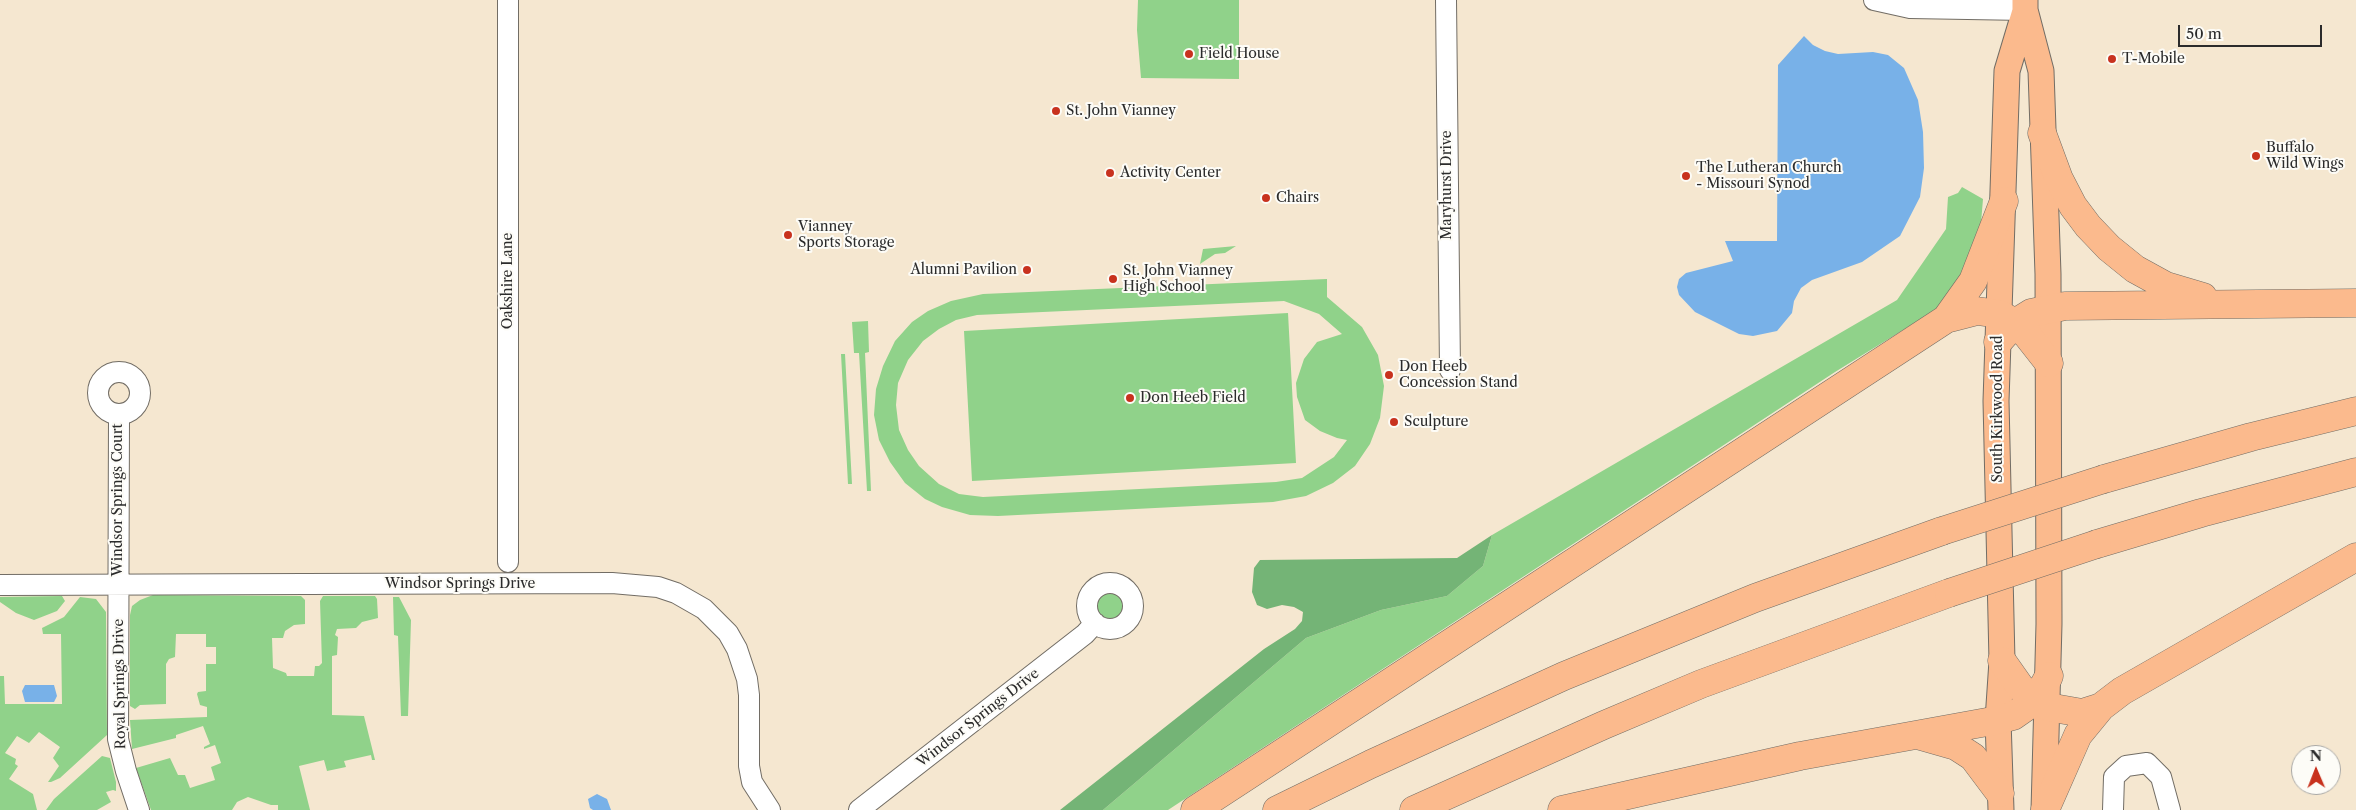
<!DOCTYPE html>
<style>
body{margin:0}
#map{position:relative;width:2356px;height:810px;overflow:hidden;background:#f5e7d0;font-family:"Libre Caslon Text",serif}
canvas{display:block}
.north{position:absolute;left:2291px;top:745px;width:50px;height:50px;box-sizing:border-box;background:#fdfcf7;border:1px solid #a9a8a5;border-radius:50%;rotate:359deg;font-size:14px;font-weight:700;line-height:20px;text-align:center;color:#2b2b2b}
.north::after{content:'';display:block;margin:auto;width:18px;height:22px;background:#c8321e;clip-path:polygon(50% 0,100% 100%,50% 72%,0 100%)}
.scale{position:absolute;left:2178px;top:25px;width:144px;height:22px;box-sizing:border-box;border:2px solid #2b2b2b;border-top:0;padding-left:6px;font-size:15px;line-height:18px;white-space:nowrap;color:#2b2b2b;-webkit-text-stroke:4px #fdfcf7;paint-order:stroke}
</style>
<div id="map">
<canvas width="2356" height="810"></canvas>
<div class="north">N</div>
<div class="scale">50 m</div>
</div>
<script>
const ctx = document.querySelector('canvas').getContext('2d');
ctx.lineJoin = 'round';
function fill(path, color) { ctx.fillStyle = color; ctx.fill(path, 'evenodd'); }
const shape = rows => new Path2D(rows.map(r => 'M' + r).join(''));
function strokePath(path, color, width, dash) { ctx.strokeStyle = color; ctx.lineWidth = width; ctx.lineCap = dash ? 'butt' : 'round'; ctx.setLineDash(dash || []); ctx.stroke(path); }
function write(font, color, halo, rows, align = 'center') {
  ctx.font = font + ' "Libre Caslon Text",serif'; ctx.lineWidth = 4; ctx.setLineDash([]); ctx.textBaseline = 'middle'; ctx.strokeStyle = halo; ctx.fillStyle = color; for (const [text, x, y, turn = 0] of rows) {
    ctx.save(); ctx.translate(x, y); ctx.rotate((+turn || 0) * Math.PI / 180); ctx.textAlign = isNaN(turn) ? turn : align; if (halo) ctx.strokeText(text, 0, 0); ctx.fillText(text, 0, 0); ctx.restore();
  }
}
const green = shape([
 [1138,0,1239,0,1239,79,1141,78,1137,30],
 [1962,187,1983,199,1980,235,1950,301,1835,372,1168,810,1103,810,1306,638,1381,610,1447,596,1483,566,1492,535,1897,300,1946,229,1948,197,1958,193],
 [1236,246,1225,253,1215,254,1200,264,1203,249],
 [1327,279,1327,297,1362,327,1378,355,1384,386,1380,418,1370,444,1355,466,1333,483,1306,496,1273,502,998,516,970,515,942,507,925,499,905,483,890,462,879,440,874,415,876,389,883,366,895,341,912,322,928,311,951,301,983,294],
 [1284,301,1319,314,1342,334,1317,342,1304,359,1296,383,1297,397,1305,420,1320,431,1337,438,1347,440,1334,457,1302,478,1276,482,983,497,959,494,939,484,919,466,908,450,899,430,896,405,898,383,908,360,923,341,939,329,956,320,977,315],
 [1288,313,1296,463,972,481,964,331],
 [868,321,869,352,865,353,871,491,867,491,859,353,854,353,852,322],
 [841,354,845,354,852,484,848,484],
 '1094 606a15 15 0 1 1 30 0a15 15 0 1 1-30 0Z',
 [153,595,301,596,305,600,305,624,294,625,285,631,283,638,272,638,273,668,286,673,287,676,314,676,315,666,319,666,322,663,320,601,323,596,375,596,377,599,378,618,362,622,356,628,337,629,335,635,338,637,337,655,332,656,332,715,364,716,375,760,372,760,371,755,344,761,346,767,327,771,324,760,299,766,310,810,278,810,278,805,271,805,248,797,237,802,232,810,151,810,136,768,170,758,178,775,185,775,190,788,215,780,211,767,221,763,215,745,204,749,204,747,210,744,203,726,176,735,176,738,132,749,130,720,207,717,207,707,200,705,197,694,198,692,206,691,206,664,216,664,216,647,206,647,206,634,176,634,175,657,169,659,166,664,166,704,140,705,135,709,130,706,130,615,132,606,140,600],
 [62,596,65,601,57,611,34,620,16,613,0,602,0,597],
 [80,597,96,599,106,612,107,735,60,778,51,782,48,782,59,766,53,758,60,747,39,732,29,743,17,736,5,753,16,759,15,764,18,766,9,779,33,794,37,810,0,810,0,676,4,676,5,704,62,704,61,634,43,634,42,628,64,617],
 [393,597,399,597,411,620,408,716,401,716,398,636,394,635],
 [102,756,110,758,116,782,116,791,113,790,106,792,111,802,97,810,46,810,54,799]
]);
const forest = shape([
 [1492,535,1483,566,1447,596,1381,610,1306,638,1103,810,1060,810,1264,649,1295,629,1302,621,1303,612,1294,607,1282,605,1267,609,1257,605,1252,592,1254,568,1260,560,1457,558]
]);
const water = shape([
 [1804,36,1813,45,1825,51,1838,54,1873,52,1888,55,1904,68,1918,100,1923,132,1924,168,1920,197,1900,236,1862,262,1812,280,1801,288,1794,301,1792,313,1777,331,1753,336,1739,334,1695,312,1679,295,1677,287,1679,279,1686,273,1733,261,1725,241,1777,241,1778,65],
 [25,685,54,685,57,696,54,702,25,702,22,691],
 [597,794,607,799,611,810,593,810,590,808,588,799]
]);
const minor = shape([
 [508,0,508,562],
 [1446,0,1450,370],
 [1874,0,1910,8,2025,10],
 '98 393a21 21 0 1 1 42 0a21 21 0 1 1-42 0Z',
 [119,415,118,739,126,771,139,810],
 '1087 606a23 23 0 1 1 46 0a23 23 0 1 1-46 0Z',
 [0,585,612,583,658,587,676,593,704,609,728,633,737,649,747,679,749,695,749,766,752,782,770,810],
 [859,810,1085,634,1095,623],
 [2113,810,2114,777,2126,766,2147,763,2161,777,2170,810]
]);
const major = shape([
 [2025,0,2025,10,2041,71,2048,274,2049,624,2044,810],
 [2001,810,1998,720,2002,661,1996,401,2007,71,2025,11]
]);
const highway = shape([
 [2042,133,2059,179,2073,206,2088,226,2109,248,2135,269,2166,286,2203,297],
 [1946,319,1973,281,2004,201],
 [1998,342,2015,323,2031,313,2065,306,2356,303],
 [2104,479,2251,437,2356,411],
 [2097,544,2201,513,2356,472],
 [2002,661,2021,688,2048,707,2082,713,2101,707,2122,691,2356,557],
 [1921,736,1956,746,1973,757,2000,793],
 [1195,810,1946,319,1977,311,1999,314,2015,323,2027,335,2049,363],
 [1277,810,1371,764,1564,676,1755,598,1942,531],
 [1414,810,1604,725,1701,684,1949,593],
 [1562,810,1800,756,1998,720,2013,716,2036,700,2049,676],
 [2045,810,2078,735,2101,707]
]);
const highwayBridge = shape([
 [1942,531,2104,479],
 [1949,593,2097,544]
]);
const markers = [
 [1189,54,5,"#c8321e"],
 [2112,59,5,"#c8321e"],
 [1056,111,5,"#c8321e"],
 [2256,156,5,"#c8321e"],
 [1110,173,5,"#c8321e"],
 [1686,176,5,"#c8321e"],
 [1266,198,5,"#c8321e"],
 [788,235,5,"#c8321e"],
 [1027,270,5,"#c8321e"],
 [1113,279,5,"#c8321e"],
 [1389,375,5,"#c8321e"],
 [1130,398,5,"#c8321e"],
 [1394,422,5,"#c8321e"]
];
const poiNames = [
 ["Field House",1199,54],
 ["T-Mobile",2122,59],
 ["St. John Vianney",1066,111],
 ["Buffalo",2266,148],
 ["Wild Wings",2266,164],
 ["The Lutheran Church",1696,168],
 ["- Missouri Synod",1696,184],
 ["Activity Center",1120,173],
 ["Chairs",1276,198],
 ["Vianney",798,227],
 ["Sports Storage",798,243],
 ["Alumni Pavilion",1017,270,"right"],
 ["St. John Vianney",1123,271],
 ["High School",1123,287],
 ["Don Heeb",1399,367],
 ["Concession Stand",1399,383],
 ["Don Heeb Field",1140,398],
 ["Sculpture",1404,422]
];
const streetNames = [
 ["Maryhurst Drive",1447,185,-90],
 ["Oakshire Lane",508,281,-90],
 ["South Kirkwood Road",1998,409,-90],
 ["Windsor Springs Court",118,500,-90],
 ["Windsor Springs Drive",460,584],
 ["Royal Springs Drive",120,684,-91],
 ["Windsor Springs Drive",978,718,-38]
];
fill(green, '#90d28a');
fill(forest, '#74b476');
fill(water, '#78b1e8');
strokePath(minor, '#726d65', 22);
strokePath(major, '#726d65', 27);
strokePath(highway, '#726d65', 29);
strokePath(minor, '#fff', 20);
strokePath(major, '#fbba8d', 25);
strokePath(highway, '#fbba8d', 28);
strokePath(highwayBridge, '#726d65', 29, []);
strokePath(highwayBridge, '#fbba8d', 28);
for (const [x, y, r, color] of markers) { const dot = new Path2D(); dot.arc(x, y, r, 0, 2 * Math.PI); ctx.fillStyle = color; ctx.fill(dot); strokePath(dot, '#fdfcf7', 2); }
write('14px', '#2b2b2b', '#fdfcf7', poiNames, 'left');
write('14px', '#2b2b2b', '#fdfcf7', streetNames);
</script>
